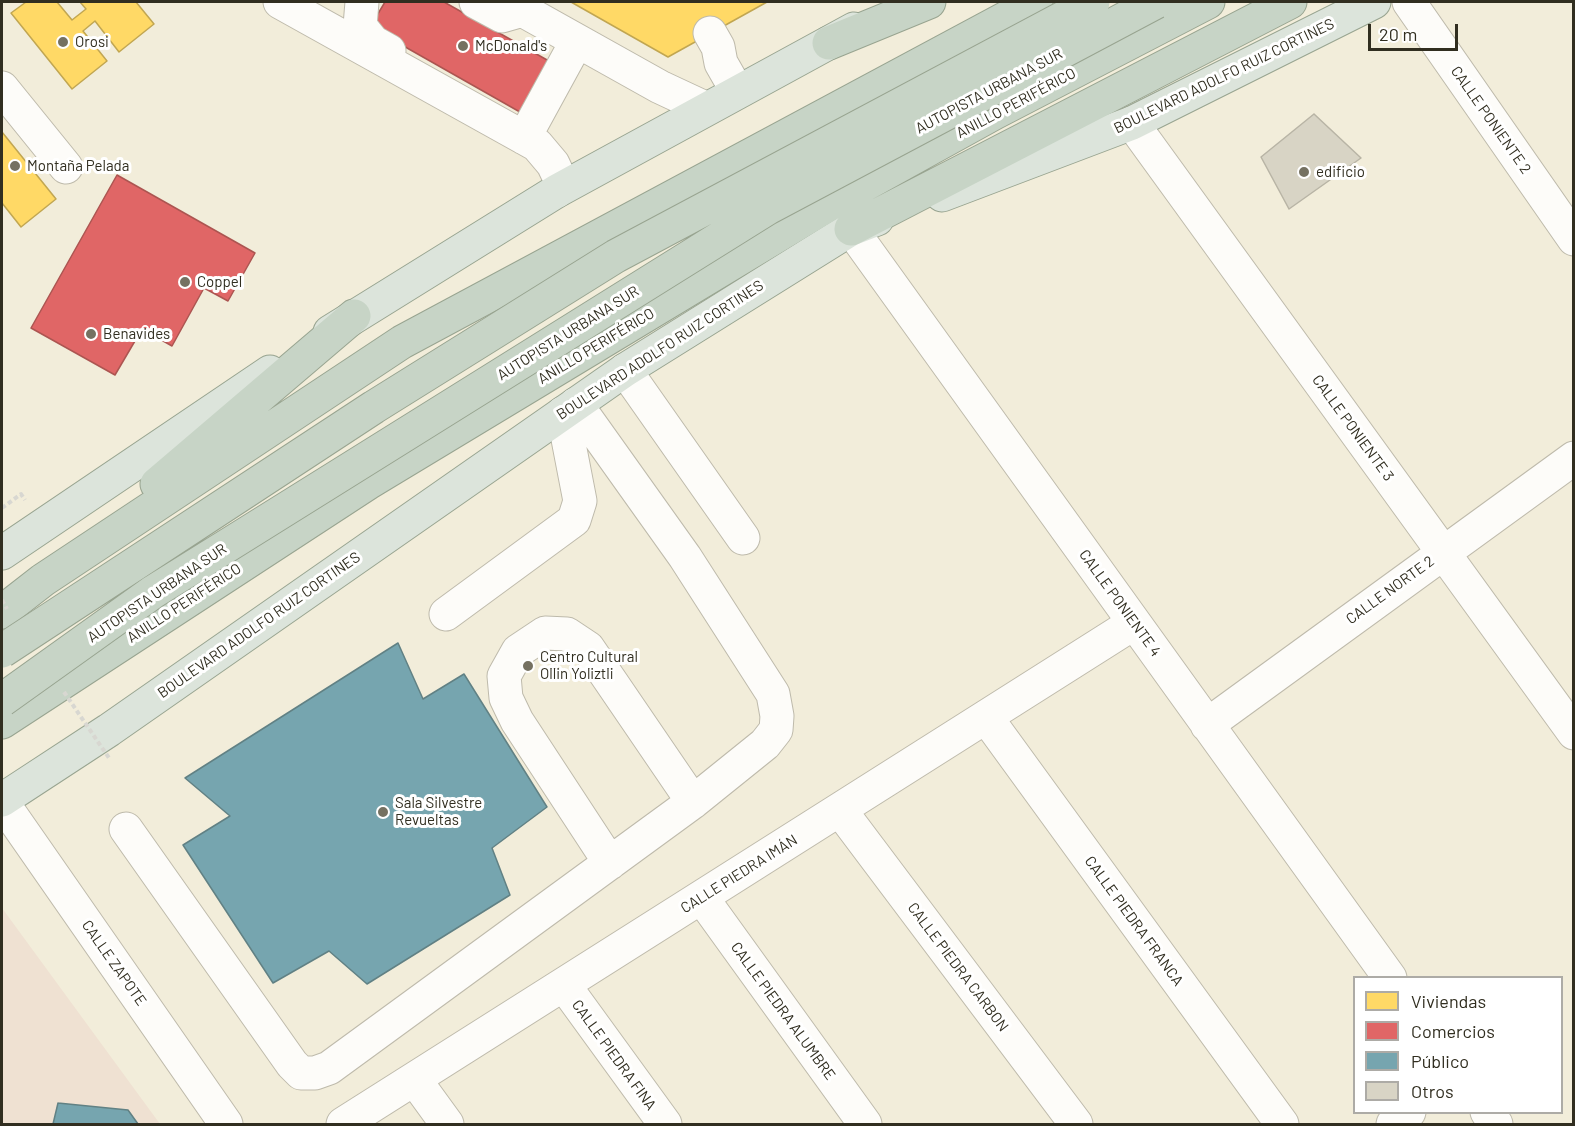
<!DOCTYPE html>
<meta charset="utf-8">
<style>
body{margin:0}
#map{position:relative;width:1575px;height:1126px;overflow:hidden;background:#f2edda;font-family:Barlow,sans-serif}
canvas{display:block}
.frame{position:absolute;inset:0;border:3px solid #312e20;pointer-events:none}
.legend{position:absolute;left:1353px;top:976px;width:210px;height:138px;box-sizing:border-box;background:#fff;border:2px solid #adaba6;margin:0;padding:8px 10px;list-style:none;font-size:18px;color:#312e20}
.legend li{display:flex;align-items:center;gap:12px;height:30px}
.legend b{width:30px;border:2px solid #adaba6}
.scale{position:absolute;left:1368px;top:24px;width:90px;height:27px;box-sizing:border-box;border:3px solid #312e20;border-top:0;padding-left:8px;font-size:18px;line-height:21px;white-space:nowrap;color:#312e20;-webkit-text-stroke:4px #fff;paint-order:stroke}
</style>
<div id="map">
<canvas width="1575" height="1126"></canvas>
<div class="frame"></div>
<ul class="legend">
<li><b style="height:16px;background:#ffd966"></b>Viviendas</li>
<li><b style="height:16px;background:#e06666"></b>Comercios</li>
<li><b style="height:16px;background:#76a5af"></b>Público</li>
<li><b style="height:16px;background:#d8d4c5"></b>Otros</li>
</ul>
<div class="scale">20 m</div>
</div>
<script>
const ctx = document.querySelector('canvas').getContext('2d');
ctx.lineJoin = 'round';
function fill(path, color) { ctx.fillStyle = color; ctx.fill(path, 'evenodd'); }
const shape = rows => new Path2D(rows.map(r => 'M' + r).join(''));
function strokePath(path, color, width, dash) { ctx.strokeStyle = color; ctx.lineWidth = width; ctx.lineCap = dash ? 'butt' : 'round'; ctx.setLineDash(dash || []); ctx.stroke(path); }
function write(font, color, halo, rows, align = 'center') {
  ctx.font = font + ' Barlow,sans-serif'; ctx.lineWidth = 6; ctx.setLineDash([]); ctx.textBaseline = 'middle'; ctx.strokeStyle = halo; ctx.fillStyle = color; for (const [text, x, y, turn = 0] of rows) {
    ctx.save(); ctx.translate(x, y); ctx.rotate((+turn || 0) * Math.PI / 180); ctx.textAlign = isNaN(turn) ? turn : align; if (halo) ctx.strokeText(text, 0, 0); ctx.fillText(text, 0, 0); ctx.restore();
  }
}
const education = shape([
 [2,908,160,1124,2,1124]
]);
const homes = shape([
 [26,2,57,2,72,20,86,9,80,2,136,2,154,24,119,52,95,21,83,31,107,61,72,89,11,13,26,2],
 [571,2,767,2,668,57,571,2],
 [2,132,56,199,21,227,2,203,2,132]
]);
const shops = shape([
 [385,2,444,2,556,65,527,116,370,27,385,2],
 [117,175,255,253,228,301,204,288,172,346,142,329,115,375,31,328,117,175]
]);
const public = shape([
 [398,643,423,699,464,674,547,807,492,848,510,895,367,984,329,951,273,983,183,845,230,816,185,778,398,643],
 [58,1103,128,1110,138,1124,53,1124,58,1103]
]);
const building = shape([
 [1314,114,1361,158,1289,209,1261,157,1314,114]
]);
const path = shape([
 [2,508,21,494,25,500]
]);
const minor = shape([
 [280,2,537,145,553,164,561,181,557,191],
 [362,2,360,26,373,42,389,51],
 [476,2,502,16,523,10],
 [508,2,660,87,705,108],
 [1409,2,1574,239],
 [710,33,718,47,721,63,737,91],
 [2,88,66,167],
 [1132,123,1574,733],
 [524,138,577,41],
 [851,229,1390,978],
 [625,370,743,538],
 [446,614,574,520,580,501,563,413],
 [986,717,1282,1124],
 [1207,725,1574,458],
 [2,802,226,1124],
 [840,810,1076,1124],
 [126,829,292,1064,301,1073,315,1073,329,1068,693,802,765,744,776,730,777,716,773,694,685,557,576,404],
 [610,863,517,721,506,698,504,676,518,651,545,633,567,634,588,648,693,802],
 [702,898,865,1124],
 [564,985,665,1124],
 [415,1080,447,1124],
 [1487,1112,1496,1124],
 [343,1124,1134,623],
 [1393,1124,1409,1112]
]);
const major = shape([
 [942,195,1132,123,1374,2],
 [330,332,557,191,854,29],
 [2,553,270,372],
 [2,800,109,730,625,370,851,229,877,219]
]);
const highway = shape([
 [829,43,929,2],
 [851,229,1290,2],
 [157,484,354,316],
 [2,612,43,580,402,342,1036,2],
 [2,722,368,483,835,201,996,112,1208,2]
]);
const pathBridge = shape([
 [2,600,7,609],
 [64,692,109,758]
]);
const highwayBridge = shape([
 [2,651,374,407,616,256,1093,2],
 [2,700,153,592,768,208,1156,2]
]);
const markers = [
 [63,42,6,"#757161"],
 [463,46,6,"#757161"],
 [15,166,6,"#757161"],
 [1304,172,6,"#757161"],
 [185,282,6,"#757161"],
 [91,334,6,"#757161"],
 [528,666,6,"#757161"],
 [383,812,6,"#757161"]
];
const poiNames = [
 ["Orosi",75,42],
 ["McDonald's",475,46],
 ["Montaña Pelada",27,166],
 ["edificio",1316,172],
 ["Coppel",197,282],
 ["Benavides",103,334],
 ["Centro Cultural",540,657],
 ["Ollin Yoliztli",540,674],
 ["Sala Silvestre",395,803],
 ["Revueltas",395,820]
];
const streetNames = [
 ["BOULEVARD ADOLFO RUIZ CORTINES",1224,76,-26],
 ["AUTOPISTA URBANA SUR",989,91,-28],
 ["ANILLO PERIFÉRICO",1016,103,-28],
 ["CALLE PONIENTE 2",1491,120,55],
 ["AUTOPISTA URBANA SUR",568,333,-32],
 ["ANILLO PERIFÉRICO",596,346,-31],
 ["BOULEVARD ADOLFO RUIZ CORTINES",660,350,-33],
 ["CALLE PONIENTE 3",1353,428,54],
 ["CALLE NORTE 2",1390,590,-36],
 ["AUTOPISTA URBANA SUR",157,593,-34],
 ["ANILLO PERIFÉRICO",184,603,-33],
 ["CALLE PONIENTE 4",1120,603,54],
 ["BOULEVARD ADOLFO RUIZ CORTINES",259,625,-35],
 ["CALLE PIEDRA IMÁN",739,874,-32],
 ["CALLE PIEDRA FRANCA",1134,921,54],
 ["CALLE ZAPOTE",114,963,55],
 ["CALLE PIEDRA CARBON",958,967,53],
 ["CALLE PIEDRA ALUMBRE",783,1011,54],
 ["CALLE PIEDRA FINA",614,1055,54]
];
fill(education, '#efe1d2');
fill(homes, '#ffd966');
strokePath(homes, '#c1a651', 1.5);
fill(shops, '#e06666');
strokePath(shops, '#ac5551', 1.5);
fill(public, '#76a5af');
strokePath(public, '#618184', 1.5);
fill(building, '#d8d4c5');
strokePath(building, '#b8b4a5', 1.5);
strokePath(minor, '#bebaab', 35);
strokePath(major, '#98a490', 35);
strokePath(highway, '#98a490', 35);
strokePath(path, '#d8d7d1', 4, [4.5, 3]);
strokePath(minor, '#fdfcf9', 33);
strokePath(major, '#dce4db', 33);
strokePath(highway, '#c7d4c6', 33);
strokePath(highwayBridge, '#98a490', 35, []);
strokePath(pathBridge, '#d8d7d1', 4, [4.5, 3]);
strokePath(highwayBridge, '#c7d4c6', 33);
for (const [x, y, r, color] of markers) { const dot = new Path2D(); dot.arc(x, y, r, 0, 2 * Math.PI); ctx.fillStyle = color; ctx.fill(dot); strokePath(dot, '#fff', 2); }
write('15px', '#312e20', '#fff', poiNames, 'left');
write('15px', '#312e20', '#fff', streetNames);
</script>
